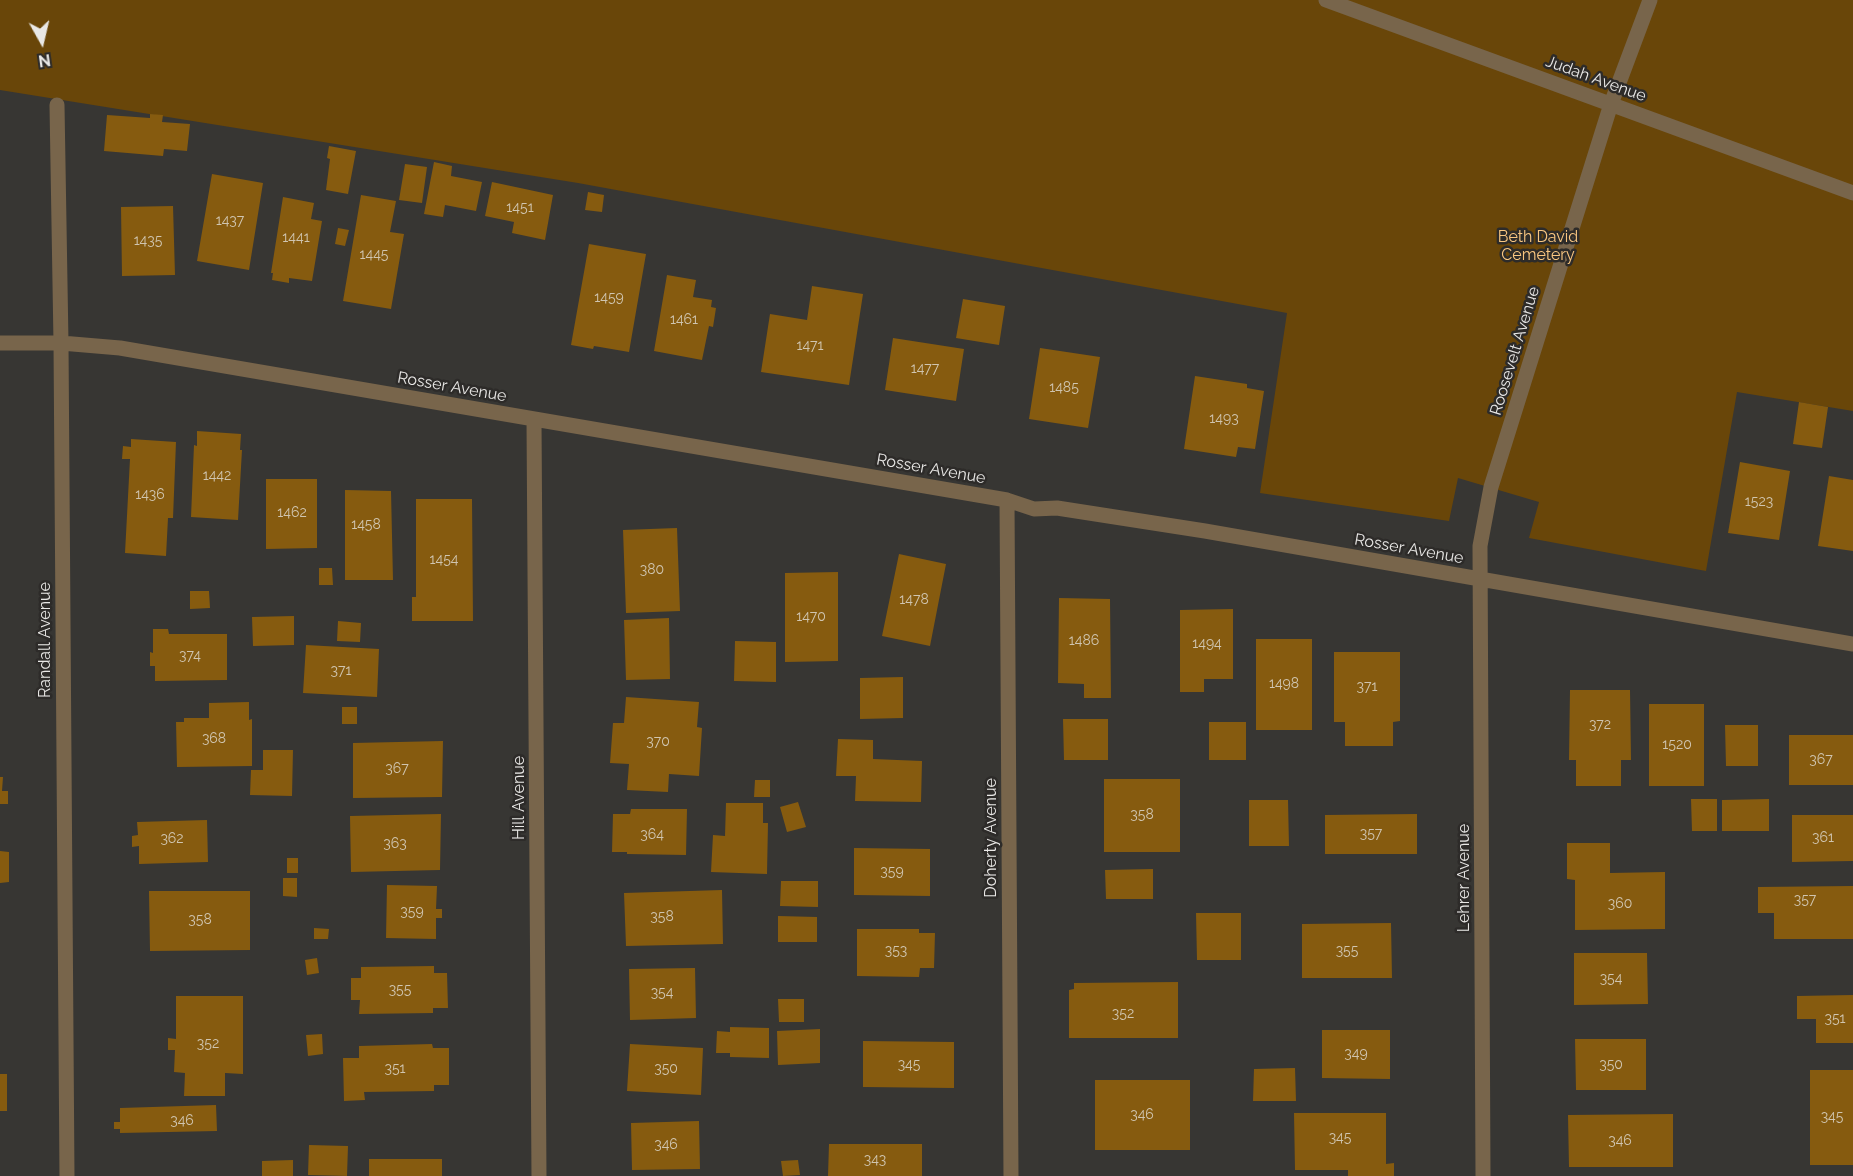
<!DOCTYPE html>
<style>
body{margin:0}
#map{position:relative;width:1853px;height:1176px;overflow:hidden;background:#373633;font-family:Raleway,sans-serif}
canvas{display:block}
.north{position:absolute;left:12px;top:12px;width:60px;height:60px;-webkit-text-stroke:4px #2d2b29;paint-order:stroke;rotate:172deg;font-size:16px;font-weight:700;line-height:24px;text-align:center;color:#e9e8e6}
.north::after{content:'';display:block;margin:auto;width:21px;height:27px;background:#e9e8e6;clip-path:polygon(50% 0,100% 100%,50% 72%,0 100%)}
</style>
<div id="map">
<canvas width="1853" height="1176"></canvas>
<div class="north">N</div>
</div>
<script>
const ctx = document.querySelector('canvas').getContext('2d');
ctx.lineJoin = 'round';
function fill(path, color) { ctx.fillStyle = color; ctx.fill(path, 'evenodd'); }
const shape = rows => new Path2D(rows.map(r => 'M' + r).join(''));
function strokePath(path, color, width, dash) { ctx.strokeStyle = color; ctx.lineWidth = width; ctx.lineCap = dash ? 'butt' : 'round'; ctx.setLineDash(dash || []); ctx.stroke(path); }
function write(font, color, halo, rows, align = 'center') {
  ctx.font = font + ' Raleway,sans-serif'; ctx.lineWidth = 5; ctx.setLineDash([]); ctx.textBaseline = 'middle'; ctx.strokeStyle = halo; ctx.fillStyle = color; for (const [text, x, y, turn = 0] of rows) {
    ctx.save(); ctx.translate(x, y); ctx.rotate((+turn || 0) * Math.PI / 180); ctx.textAlign = isNaN(turn) ? turn : align; if (halo) ctx.strokeText(text, 0, 0); ctx.fillText(text, 0, 0); ctx.restore();
  }
}
const green = shape([
 [0,0,1853,0,1853,411,1737,392,1706,571,1529,538,1539,502,1458,478,1449,521,1260,493,1287,313,578,183,0,90]
]);
const building = shape([
 [150,114,163,115,162,122,190,124,187,151,164,149,163,156,104,151,107,115,150,118],
 [329,146,356,151,348,194,326,190,330,159,327,158],
 [434,162,452,166,451,176,482,182,476,211,445,205,443,217,424,214],
 [405,164,427,167,422,203,399,200],
 [212,174,263,183,249,270,197,261],
 [492,182,553,195,545,240,512,233,514,222,485,216],
 [588,192,604,195,602,212,585,210],
 [361,195,396,201,390,232,404,234,391,309,343,301],
 [283,197,314,203,311,219,322,221,312,281,289,278,289,283,272,280,273,273,271,273],
 [173,206,175,275,122,276,121,207],
 [338,228,349,230,345,246,335,244],
 [589,244,646,254,629,352,594,346,593,349,571,345],
 [667,275,696,280,693,297,712,300,711,307,716,308,713,327,709,326,702,360,654,351],
 [812,286,863,294,849,385,761,372,770,314,807,320],
 [963,299,1005,306,999,345,956,338],
 [893,338,964,349,956,401,885,390],
 [1040,348,1100,357,1088,428,1029,419],
 [1195,376,1247,384,1247,388,1264,391,1255,449,1238,447,1236,457,1184,449],
 [1799,402,1828,407,1822,448,1793,444],
 [197,431,241,434,240,450,242,450,238,520,191,517,194,445,197,446],
 [131,439,176,442,173,518,168,518,166,556,125,553,130,459,122,459,123,446,131,447],
 [1740,462,1790,471,1779,540,1728,533],
 [1829,476,1853,480,1853,551,1818,546],
 [266,479,317,479,317,548,266,549],
 [345,490,391,491,393,580,345,580],
 [416,499,472,499,473,621,412,621,412,597,416,597],
 [677,528,680,611,626,613,623,530],
 [899,554,946,564,930,646,882,636],
 [319,568,332,568,333,585,319,585],
 [838,572,838,661,785,662,785,573],
 [190,591,209,591,210,608,190,609],
 [1059,598,1110,599,1111,698,1084,698,1084,684,1058,683],
 [1233,609,1233,679,1204,679,1204,692,1180,692,1180,610],
 [294,616,294,645,253,646,252,617],
 [669,618,670,679,626,680,624,620],
 [338,621,361,623,360,642,337,641],
 [153,629,168,629,169,634,227,634,227,680,155,681,155,666,150,666,150,652,153,653],
 [1256,639,1312,639,1312,730,1256,730],
 [735,641,776,642,776,682,734,681],
 [306,645,379,649,377,697,303,693],
 [1334,652,1400,652,1400,721,1393,722,1393,746,1345,746,1345,722,1334,722],
 [903,677,903,718,860,719,860,678],
 [1570,690,1630,690,1631,760,1621,760,1621,786,1576,786,1576,760,1569,760],
 [626,697,699,702,697,727,702,728,699,776,669,774,668,792,627,790,629,764,610,763,613,723,624,723],
 [249,702,249,720,252,719,252,766,177,767,176,722,184,722,184,718,209,718,209,703],
 [1649,704,1704,704,1704,786,1649,786],
 [342,707,357,707,357,724,342,724],
 [1063,719,1108,719,1108,760,1064,760],
 [1209,722,1246,722,1246,760,1209,760],
 [1725,725,1758,725,1758,766,1726,766],
 [1789,735,1853,735,1853,785,1789,785],
 [838,739,873,740,873,759,922,761,921,802,855,801,856,776,836,776],
 [443,741,442,797,353,798,353,743],
 [263,750,293,750,292,796,250,795,251,770,263,770],
 [0,777,3,777,2,791,8,791,8,804,0,804],
 [1104,779,1180,779,1180,852,1104,852],
 [755,780,770,780,770,797,754,797],
 [1691,799,1717,799,1717,831,1692,831],
 [1769,799,1769,831,1722,831,1722,800],
 [1249,800,1288,800,1289,846,1249,846],
 [798,802,806,827,787,832,780,807],
 [726,803,763,803,763,823,768,823,767,874,711,872,713,835,725,836],
 [631,809,687,809,686,855,627,854,627,852,612,852,613,814,630,814],
 [441,814,440,870,351,872,350,816],
 [1417,814,1417,854,1325,854,1325,815],
 [1792,815,1853,815,1853,861,1792,862],
 [207,820,208,862,139,864,139,846,132,847,132,836,138,835,137,822],
 [1567,843,1610,843,1610,873,1665,872,1665,929,1575,930,1575,880,1567,879],
 [854,848,930,849,930,896,854,895],
 [0,851,9,852,9,882,0,883],
 [287,858,298,858,298,873,287,873],
 [1153,869,1153,899,1106,899,1105,870],
 [283,878,297,878,297,897,283,896],
 [781,881,818,881,818,907,780,906],
 [387,885,437,886,436,909,442,909,442,918,436,918,436,939,386,938],
 [1853,886,1853,939,1774,939,1774,913,1758,913,1758,887],
 [722,890,723,944,626,946,624,893],
 [149,891,250,891,250,950,150,951],
 [1196,913,1241,913,1241,960,1197,960],
 [778,916,817,917,817,942,778,942],
 [1391,923,1392,978,1302,978,1302,924],
 [314,928,329,929,328,939,314,939],
 [857,929,919,929,919,933,935,933,934,968,920,968,919,977,857,976],
 [1574,953,1647,953,1648,1004,1574,1005],
 [317,958,319,973,307,975,305,960],
 [434,966,434,973,447,973,448,1008,433,1008,433,1013,359,1014,360,1000,351,1000,351,978,361,978,361,967],
 [695,968,696,1018,630,1020,629,969],
 [1178,982,1178,1038,1069,1038,1069,990,1074,989,1074,983],
 [1853,995,1853,1043,1816,1043,1816,1019,1797,1019,1797,996],
 [176,996,243,996,243,1074,225,1073,225,1096,184,1096,185,1073,174,1072,175,1050,168,1050,168,1038,176,1039],
 [778,999,804,999,804,1022,779,1022],
 [730,1027,769,1028,769,1058,730,1057,730,1053,716,1053,717,1031,730,1032],
 [820,1029,820,1063,778,1065,777,1031],
 [1322,1030,1390,1030,1390,1079,1322,1078],
 [322,1034,323,1054,308,1056,306,1035],
 [1575,1039,1646,1039,1646,1090,1576,1090],
 [863,1041,954,1042,954,1088,863,1087],
 [432,1044,433,1048,449,1048,449,1085,434,1085,434,1091,364,1092,365,1100,344,1101,343,1058,359,1058,359,1046],
 [630,1044,703,1048,701,1095,627,1091],
 [1295,1068,1296,1101,1253,1101,1254,1069],
 [1810,1070,1853,1070,1853,1165,1810,1165],
 [0,1074,7,1074,7,1111,0,1111],
 [1095,1080,1190,1080,1190,1150,1095,1150],
 [216,1105,217,1131,120,1133,120,1129,114,1129,114,1122,120,1122,120,1108],
 [1294,1113,1386,1113,1386,1164,1394,1163,1394,1176,1348,1176,1348,1170,1295,1170],
 [1673,1114,1673,1167,1569,1167,1568,1115],
 [699,1121,700,1169,632,1170,631,1123],
 [829,1144,922,1144,922,1176,828,1176],
 [309,1145,348,1146,347,1176,308,1175],
 [369,1159,442,1159,442,1176,369,1176],
 [293,1160,293,1176,262,1176,262,1161],
 [798,1160,800,1175,783,1176,781,1161]
]);
const minor = shape([
 [1326,0,1853,193],
 [57,105,61,343,67,1176],
 [0,343,61,343,120,348,1007,500,1034,509,1057,508,1205,531,1853,644],
 [534,420,539,1176],
 [1007,500,1011,1176],
 [1483,1176,1480,546,1491,487,1611,104,1650,0]
]);
const numberNames = [
 ["1451",520,208],
 ["1437",230,221],
 ["1441",296,238],
 ["1435",148,241],
 ["1445",374,255],
 ["1459",609,298],
 ["1461",684,320],
 ["1471",810,346],
 ["1477",925,369],
 ["1485",1064,388],
 ["1493",1224,419],
 ["1442",217,476],
 ["1436",150,495],
 ["1523",1759,502],
 ["1462",292,513],
 ["1458",366,525],
 ["1454",444,560],
 ["380",652,570],
 ["1478",914,600],
 ["1470",811,617],
 ["1486",1084,641],
 ["1494",1207,644],
 ["374",190,656],
 ["371",341,671],
 ["1498",1284,684],
 ["371",1367,687],
 ["372",1600,725],
 ["368",214,739],
 ["370",658,742],
 ["1520",1677,745],
 ["367",1821,760],
 ["367",397,769],
 ["358",1142,815],
 ["357",1371,834],
 ["364",652,835],
 ["361",1823,838],
 ["362",172,839],
 ["363",395,844],
 ["359",892,872],
 ["357",1805,900],
 ["360",1620,904],
 ["359",412,912],
 ["358",662,917],
 ["358",200,920],
 ["353",896,951],
 ["355",1347,951],
 ["354",1611,979],
 ["355",400,990],
 ["354",662,993],
 ["352",1123,1014],
 ["351",1835,1019],
 ["352",208,1044],
 ["349",1356,1054],
 ["345",909,1065],
 ["350",1611,1065],
 ["351",395,1069],
 ["350",666,1069],
 ["346",1142,1115],
 ["345",1832,1117],
 ["346",182,1121],
 ["345",1340,1138],
 ["346",1620,1141],
 ["346",666,1145],
 ["343",875,1160]
];
const streetNames = [
 ["Judah Avenue",1596,79,20],
 ["Roosevelt Avenue",1515,351,-73],
 ["Rosser Avenue",452,387,10],
 ["Rosser Avenue",931,469,10],
 ["Rosser Avenue",1409,549,10],
 ["Randall Avenue",45,640,-90],
 ["Hill Avenue",519,798,-90],
 ["Doherty Avenue",991,838,-90],
 ["Lehrer Avenue",1464,878,-90]
];
const parkNames = [
 ["Beth David",1538,237],
 ["Cemetery",1538,255]
];
fill(green, '#694609');
fill(building, '#865b0f');
strokePath(minor, '#78654b', 15);
write('14px', '#d0c5b0', null, numberNames);
write('16px', '#e9e8e6', '#2d2b29', streetNames);
write('16px', '#fac781', '#2d2b29', parkNames);
</script>
